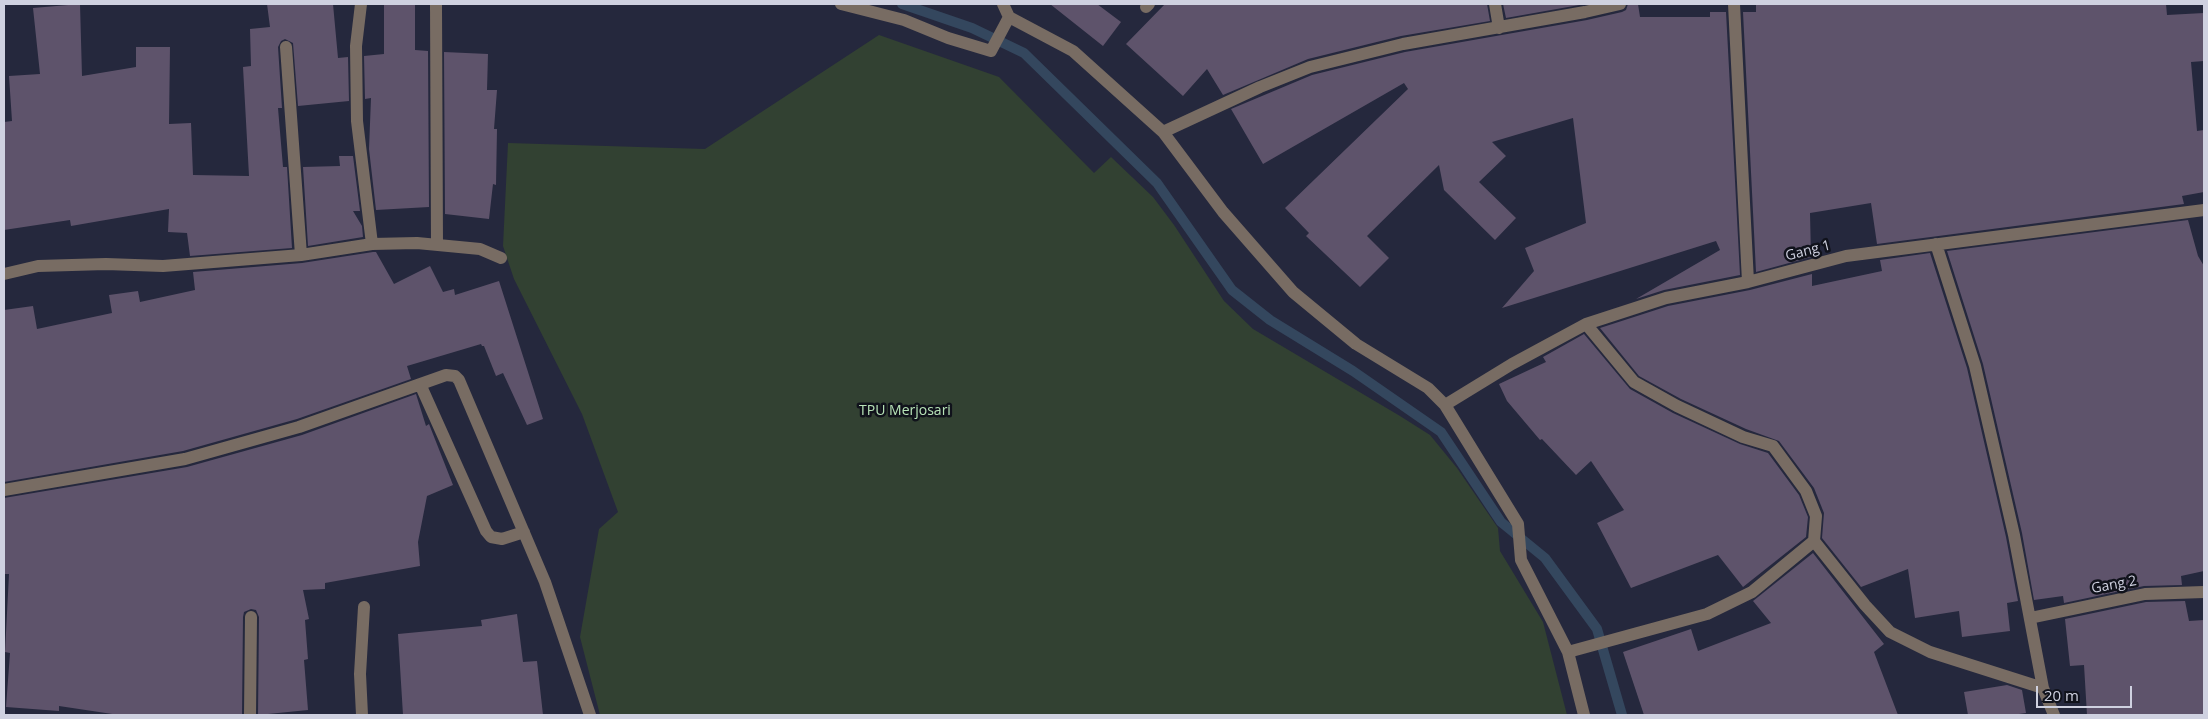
<!DOCTYPE html>
<style>
body{margin:0}
#map{position:relative;width:2208px;height:719px;overflow:hidden;background:#25283d;font-family:"Open Sans",sans-serif}
canvas{display:block}
.frame{position:absolute;inset:0;border:5px solid #cfd1e0;pointer-events:none}
.scale{position:absolute;left:2036px;top:686px;width:96px;height:22px;box-sizing:border-box;border:2px solid #cfd1e0;border-top:0;padding-left:6px;font-size:15px;line-height:18px;white-space:nowrap;color:#cfd1e0;-webkit-text-stroke:4px #10121b;paint-order:stroke}
</style>
<div id="map">
<canvas width="2208" height="719"></canvas>
<div class="frame"></div>
<div class="scale">20 m</div>
</div>
<script>
const ctx = document.querySelector('canvas').getContext('2d');
ctx.lineJoin = 'round';
function fill(path, color) { ctx.fillStyle = color; ctx.fill(path, 'evenodd'); }
const shape = rows => new Path2D(rows.map(r => 'M' + r).join(''));
function strokePath(path, color, width, dash) { ctx.strokeStyle = color; ctx.lineWidth = width; ctx.lineCap = dash ? 'butt' : 'round'; ctx.setLineDash(dash || []); ctx.stroke(path); }
function write(font, color, halo, rows, align = 'center') {
  ctx.font = font + ' "Open Sans",sans-serif'; ctx.lineWidth = 5; ctx.setLineDash([]); ctx.textBaseline = 'middle'; ctx.strokeStyle = halo; ctx.fillStyle = color; for (const [text, x, y, turn = 0] of rows) {
    ctx.save(); ctx.translate(x, y); ctx.rotate((+turn || 0) * Math.PI / 180); ctx.textAlign = isNaN(turn) ? turn : align; if (halo) ctx.strokeText(text, 0, 0); ctx.fillText(text, 0, 0); ctx.restore();
  }
}
const green = shape([
 [879,35,999,77,1094,173,1111,157,1153,197,1174,225,1224,301,1253,329,1400,416,1430,435,1457,468,1498,528,1500,551,1543,622,1567,715,600,715,580,637,599,529,618,512,582,414,514,279,503,246,508,143,705,149]
]);
const stream = shape([
 [902,4,972,28,1024,53,1157,183,1232,290,1270,320,1353,371,1441,432,1501,522,1545,558,1597,629,1622,715]
]);
const building = shape([
 [80,4,82,76,136,67,136,47,170,47,169,124,191,123,193,175,249,176,243,67,251,66,250,29,270,27,267,4,333,4,338,58,348,57,349,101,298,106,293,43,285,39,281,41,278,47,282,108,278,108,283,167,287,167,292,248,190,256,187,233,168,232,169,209,71,226,70,220,4,230,4,122,12,121,9,76,40,74,33,8],
 [384,4,415,4,415,50,428,51,429,207,376,210,369,149,371,98,365,99,364,56,384,54],
 [1050,4,1097,4,1121,22,1103,46],
 [1165,4,1487,4,1490,21,1401,36,1308,59,1223,95,1207,69,1183,96,1126,44],
 [1503,4,1585,4,1506,18],
 [1628,4,1638,4,1640,17,1710,17,1710,12,1726,12,1740,275,1664,290,1636,299,1720,250,1716,241,1502,308,1534,271,1525,248,1586,223,1573,118,1492,142,1506,156,1479,182,1516,218,1495,240,1444,190,1439,165,1367,236,1389,258,1360,287,1306,236,1309,233,1285,208,1408,89,1404,83,1263,164,1231,109,1312,75,1405,52,1587,20,1622,12,1626,10],
 [1756,4,2166,4,2167,15,2204,13,2204,61,2191,62,2197,131,2204,130,2204,192,2182,196,2184,204,1877,244,1871,203,1810,213,1811,257,1756,272,1743,12,1756,12],
 [444,52,488,54,487,90,497,90,494,129,497,129,496,185,493,184,489,219,445,214],
 [339,156,353,156,360,211,353,211,362,226,363,237,308,246,303,167,340,166],
 [2188,220,2198,256,2204,266,2204,571,2181,576,2182,585,2144,586,2064,603,2063,596,2034,600,2022,533,1983,364,1947,251],
 [373,252,376,252,394,284,430,266,443,292,454,289,455,295,499,281,543,419,527,425,503,373,496,376,484,346,482,346,481,344,407,366,411,379,297,419,183,451,4,482,4,310,33,306,37,329,112,313,109,295,138,291,140,302,195,290,193,272,302,263],
 [1930,253,1967,368,2006,537,2018,601,2007,603,2010,631,1962,637,1959,611,1915,618,1908,569,1861,587,1822,538,1824,513,1814,488,1779,441,1746,429,1681,399,1639,376,1600,328,1668,306,1750,290,1812,274,1812,286,1882,271,1880,260],
 [1584,334,1630,389,1673,413,1740,444,1768,453,1799,495,1808,517,1806,537,1743,587,1718,555,1631,588,1597,523,1624,510,1591,461,1576,475,1542,439,1540,440,1507,401,1499,384,1546,362,1543,357],
 [416,394,426,426,429,424,453,485,427,496,418,542,420,566,325,583,325,589,303,590,309,619,305,620,308,659,304,660,308,710,258,715,259,617,256,610,251,609,244,612,243,617,242,715,119,715,59,706,59,711,6,707,10,653,5,652,9,574,4,574,4,498,187,467,302,435],
 [1813,553,1884,644,1874,652,1898,715,1644,715,1623,652,1691,629,1698,651,1771,623,1753,601],
 [2185,601,2189,621,2204,620,2204,715,2087,715,2084,665,2070,666,2065,619,2146,602],
 [517,614,523,662,537,661,543,715,403,715,398,634,482,626,481,620],
 [2007,685,2022,690,2026,713,2012,715,1968,715,1964,692]
]);
const minor = shape([
 [361,4,356,46,357,121,372,244],
 [436,4,437,245],
 [841,4,904,20,948,38,991,51,1009,17],
 [1003,4,1009,17],
 [1495,4,1499,28],
 [1734,4,1748,282],
 [1146,7,1149,4],
 [1009,17,1073,51,1163,132,1223,212,1293,292,1356,344,1428,388,1445,405,1518,524,1521,560,1568,652,1584,715],
 [286,47,301,255],
 [1163,132,1260,87,1310,67,1403,44,1585,12,1620,4],
 [1936,244,1975,366,2014,535,2043,688,2054,715],
 [4,274,38,266,106,264,163,266,301,255,372,244,417,243,480,249,501,258],
 [1586,324,1634,382,1677,406,1743,437,1773,446,1806,491,1816,516,1814,541,1865,605,1890,632,1930,652,2043,688],
 [420,384,486,531,491,537,502,539,524,532],
 [1445,405,1512,364,1586,324,1666,298,1748,282,1846,256,2204,210],
 [4,490,185,459,299,427,446,375,455,376,459,380,545,582,590,715],
 [2030,618,2145,594,2204,592],
 [1568,652,1707,614,1752,592,1814,541],
 [250,715,251,617],
 [362,715,360,674,364,607]
]);
const streetNames = [
 ["Gang 1",1808,251,-14],
 ["Gang 2",2114,585,-10]
];
const parkNames = [
 ["TPU Merjosari",905,411]
];
fill(green, '#324132');
strokePath(stream, '#34475e', 10);
fill(building, '#5e536b');
strokePath(minor, '#786c63', 12);
write('14px', '#cfd1e0', '#10121b', streetNames);
write('14px', '#b7e3b7', '#10121b', parkNames);
</script>
